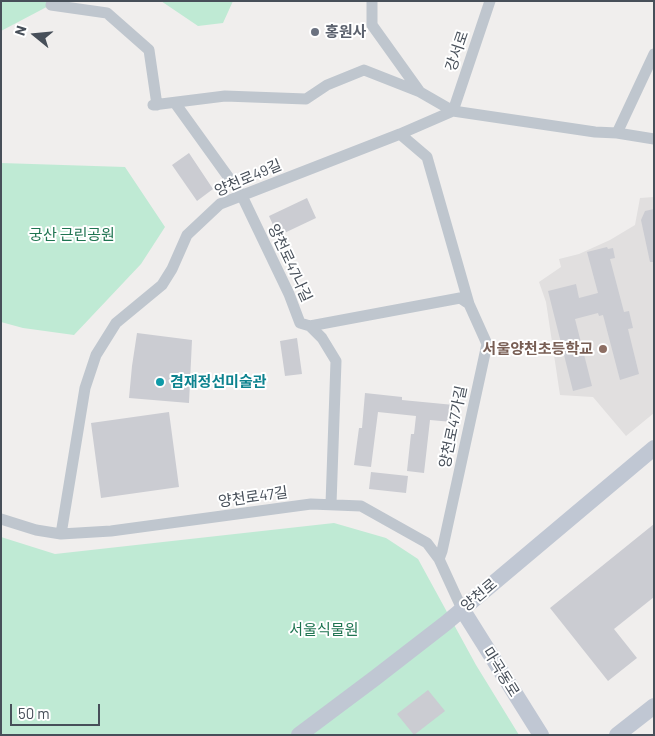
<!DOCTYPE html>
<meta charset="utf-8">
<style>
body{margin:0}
#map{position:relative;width:655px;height:736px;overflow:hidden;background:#f0eeed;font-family:Barlow,sans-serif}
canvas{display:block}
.frame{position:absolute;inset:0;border:2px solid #474f59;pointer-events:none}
.north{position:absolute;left:10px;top:10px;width:50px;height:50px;-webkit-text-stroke:4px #fff;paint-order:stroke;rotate:287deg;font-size:14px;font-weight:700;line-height:20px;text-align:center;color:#474f59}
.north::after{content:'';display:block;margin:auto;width:18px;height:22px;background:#474f59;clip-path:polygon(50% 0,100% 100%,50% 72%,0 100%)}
.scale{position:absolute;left:10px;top:704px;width:90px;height:22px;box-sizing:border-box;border:2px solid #474f59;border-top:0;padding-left:6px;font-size:15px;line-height:18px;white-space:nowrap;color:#474f59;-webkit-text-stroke:4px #fff;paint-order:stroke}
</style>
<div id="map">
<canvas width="655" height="736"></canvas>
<div class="frame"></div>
<div class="north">N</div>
<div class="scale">50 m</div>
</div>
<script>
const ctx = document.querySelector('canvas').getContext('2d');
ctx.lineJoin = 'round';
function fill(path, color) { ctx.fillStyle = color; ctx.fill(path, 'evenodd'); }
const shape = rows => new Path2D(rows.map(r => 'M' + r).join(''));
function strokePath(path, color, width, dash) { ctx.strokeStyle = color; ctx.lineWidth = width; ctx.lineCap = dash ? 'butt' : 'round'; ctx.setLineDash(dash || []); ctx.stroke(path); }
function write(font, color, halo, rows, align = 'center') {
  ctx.font = font + ' Barlow,"Noto Sans KR",sans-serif'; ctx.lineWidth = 4; ctx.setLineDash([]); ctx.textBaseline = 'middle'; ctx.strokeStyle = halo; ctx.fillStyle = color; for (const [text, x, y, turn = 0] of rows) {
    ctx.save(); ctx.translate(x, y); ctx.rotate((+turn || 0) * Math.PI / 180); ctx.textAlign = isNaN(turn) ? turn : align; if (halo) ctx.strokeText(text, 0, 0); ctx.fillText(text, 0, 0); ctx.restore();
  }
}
const education = shape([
 [654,197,654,413,626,436,593,397,560,395,546,302,539,282,561,267,559,259,579,254,610,240,635,225,640,198]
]);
const green = shape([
 [1,1,58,1,1,31],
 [161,1,233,1,223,23,198,26],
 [1,163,125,167,165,227,141,264,74,335,23,328,1,322],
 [334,523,386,538,418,559,476,665,519,735,1,735,1,537,55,554]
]);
const building = shape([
 [189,153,213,189,197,201,172,165],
 [307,198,316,218,278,236,269,216],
 [654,209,654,262,650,262,641,220,645,211],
 [607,247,608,249,613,248,615,258,610,259,624,312,629,311,633,328,628,329,639,374,620,380,603,315,599,316,598,313,575,319,592,386,573,391,548,291,576,284,579,298,598,293,587,252],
 [137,333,192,340,189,403,129,398,132,366],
 [297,338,302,374,285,376,280,341],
 [365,393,402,397,402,400,454,405,452,422,430,420,424,473,407,471,411,434,414,434,416,416,378,412,371,467,354,465,359,428,362,428],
 [169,412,179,487,101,498,91,423],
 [371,472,408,476,406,493,369,489],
 [654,524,654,597,614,629,637,658,608,681,550,608],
 [428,690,445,711,414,735,397,714]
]);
const street = shape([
 [372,1,372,25,420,92],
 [51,5,107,13,149,50,157,105],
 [175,103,242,196,289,294,300,323,310,326,322,338,336,361,331,504],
 [153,105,225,96,306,99,327,85,364,70,420,92,453,111,490,1],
 [617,133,654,54],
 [400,134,427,157,469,304,487,344,442,551,439,559],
 [310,326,460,298,469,304],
 [1,519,36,530,61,534,111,531,311,504,361,506,427,543,439,559,462,609],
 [61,534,85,388,96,355,116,323,162,285,172,269,187,235,220,204,400,134,453,111,595,132,617,133,654,139]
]);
const secondary = shape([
 [462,609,541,735],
 [299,735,375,678,446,623,654,448],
 [617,735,654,706]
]);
const markers = [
 [315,32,5,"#6b7280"],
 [603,349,5,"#8d6e63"],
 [160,382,5,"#0f9aa8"]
];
const worshipNames = [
 ["홍원사",325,32]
];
const streetNames = [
 ["강서로",457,51,-71],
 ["양천로49길",248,178,-23],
 ["양천로47나길",290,263,65],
 ["양천로47가길",453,427,-78],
 ["양천로47길",253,497,-8],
 ["양천로",479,595,-40],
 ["마곡동로",501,672,58]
];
const parkNames = [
 ["궁산 근린공원",72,235],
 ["서울식물원",324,630]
];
const educationNames = [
 ["서울양천초등학교",593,349]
];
const cultureNames = [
 ["겸재정선미술관",170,382]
];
fill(education, '#e1dfdf');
fill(green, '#bfead4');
fill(building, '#cbccd2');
strokePath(street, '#bfc6ce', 11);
strokePath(secondary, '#c0c7d3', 16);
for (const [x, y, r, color] of markers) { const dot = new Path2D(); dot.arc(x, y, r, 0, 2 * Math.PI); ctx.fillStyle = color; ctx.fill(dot); strokePath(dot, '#fff', 2); }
write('bold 15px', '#5b616d', '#fff', worshipNames, 'left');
write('15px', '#474f59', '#fff', streetNames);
write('15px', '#1f7451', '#fff', parkNames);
write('bold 15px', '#785e54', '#fff', educationNames, 'right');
write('bold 15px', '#0d838f', '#fff', cultureNames, 'left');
</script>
